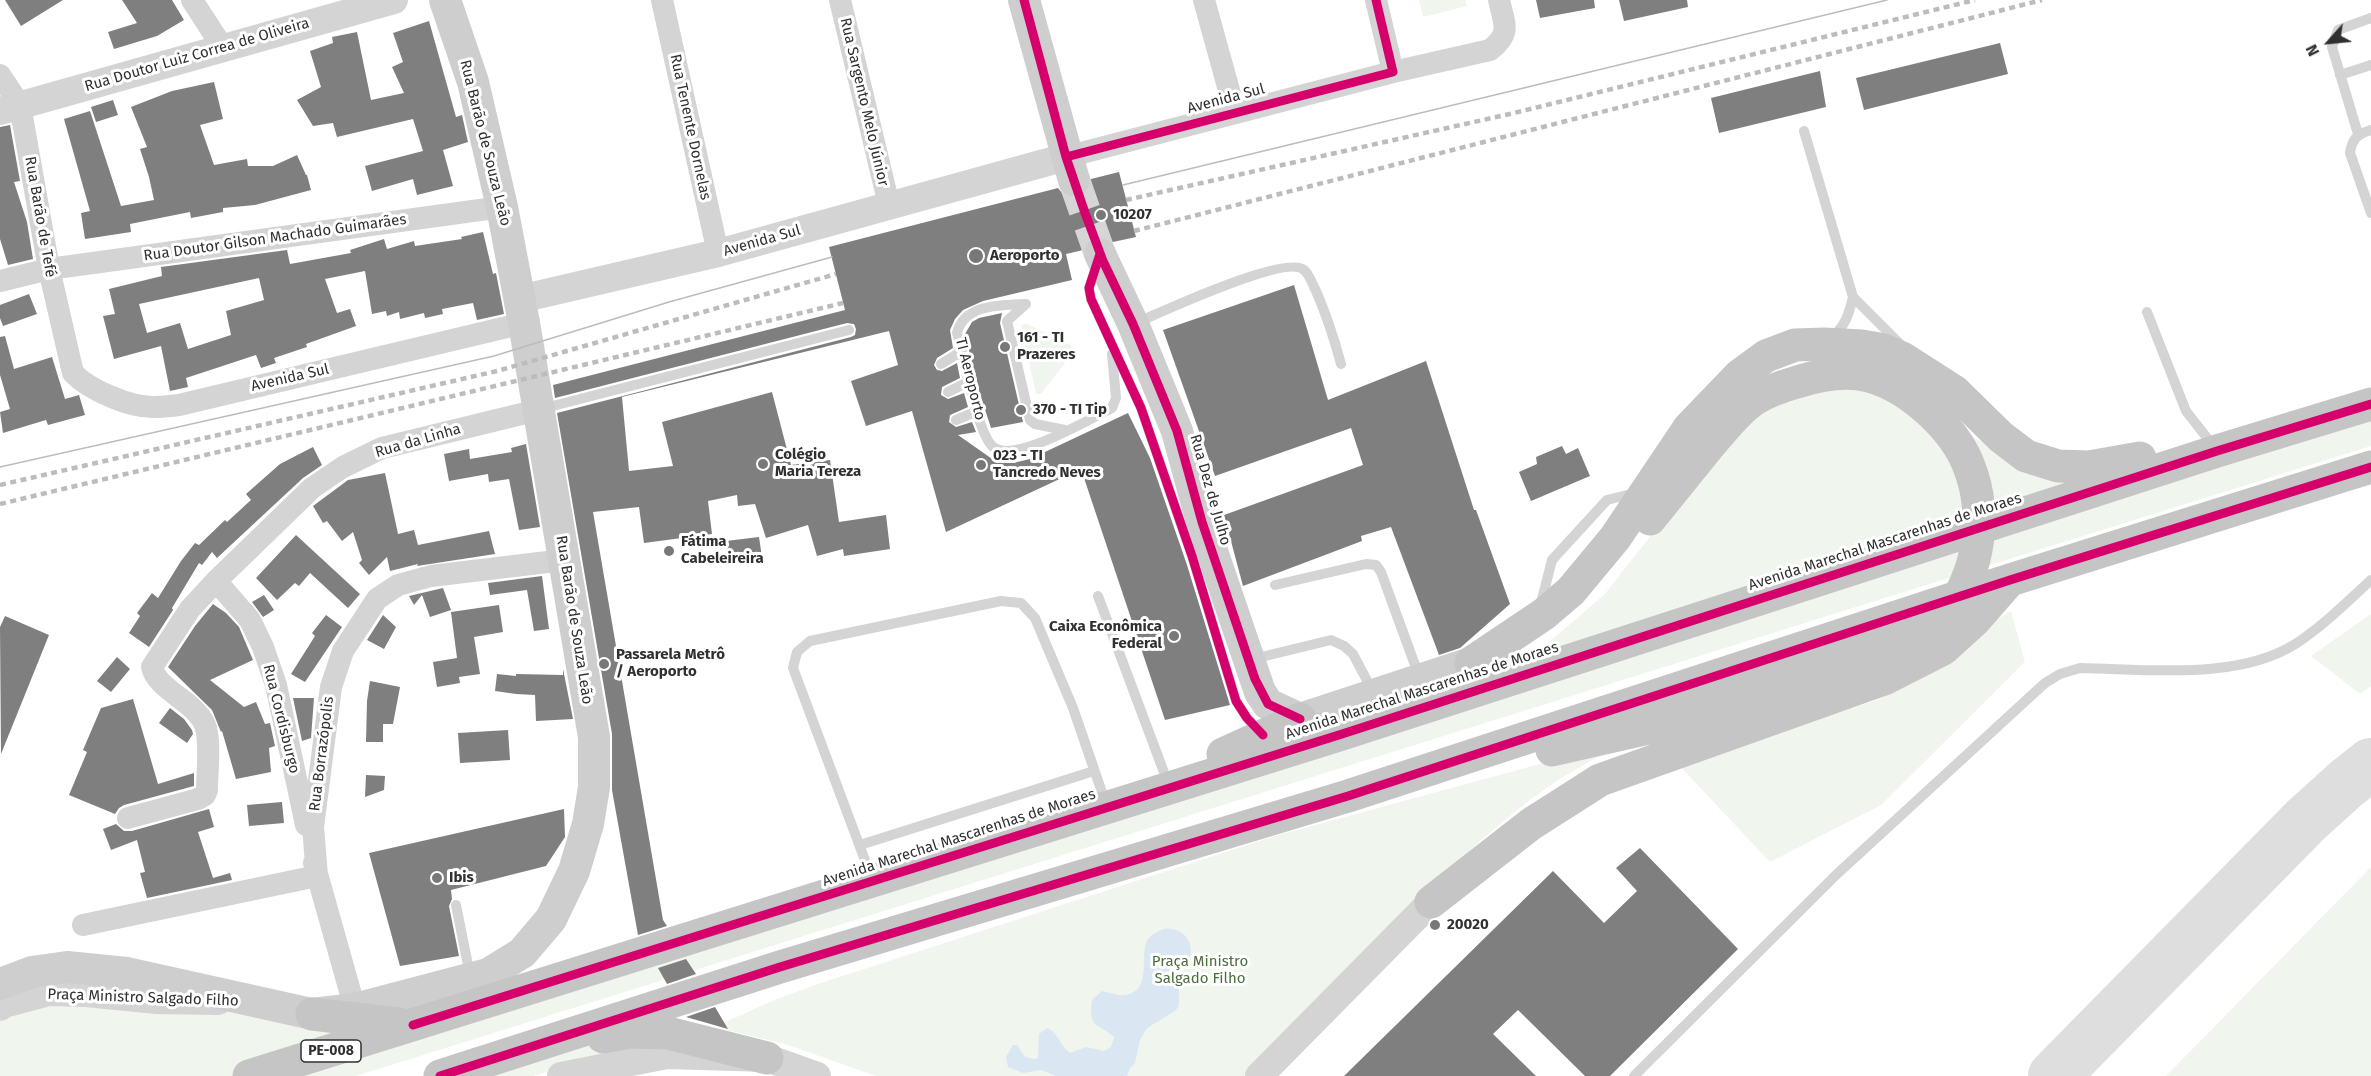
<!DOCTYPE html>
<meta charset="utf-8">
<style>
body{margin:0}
#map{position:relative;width:2371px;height:1076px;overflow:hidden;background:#fff;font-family:"Fira Sans",sans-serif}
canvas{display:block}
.north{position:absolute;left:2299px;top:12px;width:60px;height:60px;-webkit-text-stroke:4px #fff;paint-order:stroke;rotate:243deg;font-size:16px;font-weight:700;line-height:24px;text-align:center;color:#303030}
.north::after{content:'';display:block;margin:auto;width:21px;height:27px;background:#303030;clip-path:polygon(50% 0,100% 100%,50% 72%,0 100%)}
</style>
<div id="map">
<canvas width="2371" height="1076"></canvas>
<div class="north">N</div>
</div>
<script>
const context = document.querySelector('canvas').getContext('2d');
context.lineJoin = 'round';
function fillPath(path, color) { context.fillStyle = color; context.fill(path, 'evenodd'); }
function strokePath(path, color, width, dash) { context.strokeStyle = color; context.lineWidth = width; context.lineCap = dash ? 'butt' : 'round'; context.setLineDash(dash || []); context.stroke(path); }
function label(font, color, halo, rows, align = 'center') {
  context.font = font + ' "Fira Sans",sans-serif'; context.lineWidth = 6; context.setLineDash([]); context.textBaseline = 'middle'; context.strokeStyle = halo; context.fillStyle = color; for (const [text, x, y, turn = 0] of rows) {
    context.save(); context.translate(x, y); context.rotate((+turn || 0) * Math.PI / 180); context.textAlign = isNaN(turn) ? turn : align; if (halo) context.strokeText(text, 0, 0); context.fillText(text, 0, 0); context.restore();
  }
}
fillPath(new Path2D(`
 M1419 0H1465L1467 6 1423 17Z
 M1027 324 1071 345V355L1041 394H1036L1021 325Z
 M1838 386 1872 392 1987 444 2125 472 1511 666 1549 642 1604 595 1707 464 1742 426 1778 399Z
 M2371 417V446L356 1076H282Z
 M2011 611 2025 662 1881 805 1770 862 1675 761 1791 728 1877 700 1933 672 1975 632Z
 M2371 614V686L2360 694 2311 656Z
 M1601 755 1563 777 1528 801 1480 841 1245 1076H876L785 1044 722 1029 723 1023 774 1000 821 983 1275 836 1558 759Z
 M2371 867V1076H2166Z
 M49 996 398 1025 236 1076H0V1014Z
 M677 1037 585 1059 533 1076H450L498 1061 593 1045Z`), '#f0f5ed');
fillPath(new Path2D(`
 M1164 929C1183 927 1196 942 1189 961L1179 969V1006L1175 1011 1147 1028 1140 1040 1135 1063 1130 1068 1127 1076H1056L1041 1070 1023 1073 1008 1067 1006 1057 1013 1045H1017L1025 1057 1034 1059 1038 1058 1039 1034 1047 1028C1059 1033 1060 1046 1070 1053L1086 1047 1104 1051 1111 1047 1114 1037C1099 1023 1088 1030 1092 1000L1102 991C1109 992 1118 996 1125 995 1154 991 1138 955 1148 939 1152 934 1158 931 1164 929Z`), '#dae6f2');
strokePath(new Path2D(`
 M2054 1076 2306 820 2347 783 2371 764`), '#dedede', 52);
fillPath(new Path2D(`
 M5 0H63L21 26Z
 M122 0H172L184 20 157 36 114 49 108 32 137 23Z
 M1536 0H1594L1595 8 1540 18Z
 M1619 0H1687L1688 7 1624 21Z
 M429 21 456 117 462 115 468 142 443 150 453 186 417 195 413 179 372 191 365 166 423 151 413 119 337 137 333 123 313 126 297 100 321 87 310 51 333 43 332 37 357 32 371 100 404 93 392 67 403 62 393 33Z
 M2000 43 2008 74 1864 110 1856 78Z
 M1820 71 1826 107 1719 133 1711 98Z
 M214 82 223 119 200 125 214 165 247 159 248 166H273L297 155 306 175H307L311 190 255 205 223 208V212L191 218 190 212 130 224 131 232 85 239 81 213 90 211 64 119 90 111 121 206 154 200 149 177 140 149 147 147 131 107 172 91Z
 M113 100 118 115 96 122 91 107Z
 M10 125 20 181 14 182 27 222 33 259 8 265 0 239V127Z
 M1119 172 1136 237 1113 242 1102 236 1093 238 1086 243 1083 250 1066 254 1072 280 983 301 963 310 955 319 950 330 953 348 937 358 934 365 937 370 942 371 957 363 960 378 942 387 941 395 948 399 964 393 968 407 950 415 949 422 956 427 972 422 976 432 958 435 995 461 1013 463 1030 459 1128 413 1150 458 1187 565 1230 705 1165 720 1081 469 946 532 912 411 866 426 851 381 898 365 889 331 622 397 629 471 673 466 662 422 772 392 791 465 830 460 839 522 886 515 890 549 844 556 843 549 817 556 808 525 766 538 755 504 738 506 737 495 708 501 712 534 644 543 639 507 593 512 663 920 667 926 638 935 612 790V734L557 413 851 337 855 335 856 329 854 324 847 323 555 398 553 385 845 310 829 247 1058 188 1062 193 1069 197H1078L1087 192 1091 179Z
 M483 232 493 274 496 273 504 314 477 320 473 303 442 309 443 314 425 318 424 313 400 319 399 312 387 316 386 311 372 314 365 271 325 279 337 313 350 309 356 326 306 344 307 347 274 358 276 363 261 368 256 355 186 378 188 387 170 391 161 346 114 359 103 316 115 314 109 289 162 276 161 267 287 250 290 264 351 253 350 250 384 239 387 249 414 241 415 246 462 239 461 237ZM259 278 264 300 226 311 231 335 188 349 180 323 147 333 139 304Z
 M1294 285 1328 400 1426 361 1474 510H1476L1510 604 1460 648 1439 655 1391 527 1361 536 1362 541 1243 586 1224 515 1363 465 1351 428 1215 476 1163 330Z
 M29 294 37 314 3 326 0 318V305Z
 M1002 313 1000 323 1023 422 991 428 979 391 965 334 972 322 979 318Z
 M5 336 14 369 52 357 65 399 79 395 85 415 48 425 46 420 3 433 0 412 10 409 0 375V337Z
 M526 444 540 527 519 530 509 479 489 482 488 474 449 481 444 454 469 449 470 459 512 452 511 448Z
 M1562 446 1566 454 1578 448 1590 476 1531 501 1519 472 1537 464 1536 457Z
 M313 447 322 465 303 478 217 558 212 552 202 565 199 563 172 608 173 610 149 647 129 633 140 616 137 613 152 593 158 598 181 561 195 543 199 545 225 520 227 522 251 500 246 494 280 464Z
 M385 473 398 534 414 530 418 545 489 531 495 554 417 566 418 564 390 571 387 557 369 575 359 563 362 560 353 532 342 541 327 521 323 523 313 506 348 480Z
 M296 535 360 594 348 608 310 573 299 586 295 583 277 600 256 578Z
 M759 537 762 557 729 562 726 541Z
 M542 576 549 629 534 631 527 590 490 595 488 583Z
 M443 588 451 610 430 617 422 595 414 605 409 596Z
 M264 595 274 610 263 617 252 602Z
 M213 604 226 613 239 627 253 660 210 680 244 707 256 702 265 724 270 723 275 746 269 748 271 772 236 779 222 731 221 732 212 710 168 667 195 626Z
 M499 605 503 632 474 637 480 674 459 677 460 683 437 687 433 662 457 658 451 612Z
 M326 615 342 627 305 682 291 674 315 636 312 633Z
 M383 615 396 627 384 649 367 640Z
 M5 616 49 635 1 754 0 627Z
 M117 657 130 669 111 692 97 681Z
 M563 669 573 719 536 721 535 695 516 694 495 691 497 674 516 676V674L563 675Z
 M370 681 400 687 393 724H383V742H366L367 701Z
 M293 698H314L311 738 302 741Z
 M133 699 158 784 194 773V786L124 805 119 808 115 814 69 795 87 752 83 750 101 708Z
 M170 708 184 719 192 730 193 734 187 743 159 723Z
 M508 730 510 760 460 763 458 733Z
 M366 775 385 776 384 790 365 797Z
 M282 802 284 823 249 826 247 805Z
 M209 809 214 827 198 832 213 878 230 873 232 880 147 898 140 873 145 872 137 840 111 850 103 829 116 824 124 831H132Z
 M564 809 565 837 546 866 451 890 452 899 449 906 459 956 400 966 369 853Z
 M1640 848 1738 949 1610 1076H1585L1518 1010 1493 1034 1536 1076H1344L1553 871 1604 923 1637 891 1616 868Z
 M686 959 696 974 667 984 658 968Z
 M715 1007 728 1029 686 1017Z`), '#7f7f7f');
strokePath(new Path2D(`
 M1074 180 1100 254`), '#d6d6d6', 32, [32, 16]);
strokePath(new Path2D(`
 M2340 75 2371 65
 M2371 130C2358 134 2352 138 2350 153L2371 213
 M1804 131 1853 297
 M2358 134 2332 47 2338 30 2371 18
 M1097 265 1089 288 1091 299 1141 408 1192 556 1236 701 1247 718 1260 732
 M1026 304C1001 305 964 304 957 333 964 356 977 433 993 447 1014 464 1089 419 1112 408L1116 398 1112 354
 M1026 304 1007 321 1030 420 1035 424 1065 430
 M2147 312 2186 411 2215 448
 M1136 323C1161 312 1287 254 1304 270 1310 275 1312 284 1316 291 1327 316 1334 338 1341 364
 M1831 338C1845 327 1849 314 1853 297L1900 344
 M941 364 962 351
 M948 392 970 381
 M541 409 849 330
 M956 420 978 411
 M1275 585 1366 564 1376 565 1381 572 1419 676
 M1098 596 1168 783
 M1540 607 1552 560 1607 500 1635 493
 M1253 659 1331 640 1344 646 1353 654 1373 692
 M860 845 1094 771
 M872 879 793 668 797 652 810 641 1001 601 1021 603 1035 618 1073 708 1106 804
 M456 905 470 975
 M1634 1076 1837 874 2045 683 2060 674 2080 668C2148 669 2238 681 2297 643 2324 625 2347 602 2371 580`), '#d4d4d4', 10);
strokePath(new Path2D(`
 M192 0 223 48
 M662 0 718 253
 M840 0 889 205
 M1204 0 1235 112
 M1376 0 1393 72
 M0 75 20 105 49 269 73 373C89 390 131 408 155 407 163 407 171 406 179 405L524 323
 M1066 157 1393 72 1490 50C1512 33 1504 24 1499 0
 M0 281 49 269 502 207
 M216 581 250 620 263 647 276 685 306 825
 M128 818 198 799 205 795 207 790C207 773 211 741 205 725 195 701 157 690 152 667L190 609 216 581 312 488 343 467 382 448 538 410
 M314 863 355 1009
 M83 925 317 876 313 827 331 687 343 651 377 599 398 585 431 576 564 560`), '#d4d4d4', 22);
strokePath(new Path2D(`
 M0 111 394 0
 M520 299 718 253 1066 157
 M0 1007 4 1004 49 992 86 993 157 1000 218 1001
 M561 1076 667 1055 767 1058 817 1076
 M1259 1076 1431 902`), '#d4d4d4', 28);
strokePath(new Path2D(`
 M1024 0 1074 180
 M1100 254 1133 324 1177 431 1202 522 1260 692 1268 704 1300 719 1471 663
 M0 984 32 972 67 967 127 973 312 1014 355 1009 488 974 522 953 551 919 574 871 588 824 594 787V737L524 323 502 207 473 82 445 0`), '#cecece', 32);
strokePath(new Path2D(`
 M1650 519 1713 441
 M1471 663 1544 614 1571 591 1615 538 1689 428 1740 375 1766 356 1795 345 1824 344 1862 346 1884 350 1902 358 1955 392 2001 437 2026 456 2058 466 2089 467 2140 458
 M1552 750 1658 726
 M1223 754 1300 719
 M1431 902 1531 824 1600 780 1884 679 1943 649 1975 620 2010 580
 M312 1014 399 1024
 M603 1037 630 1032 668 1033 767 1058
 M249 1076 1342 734 2217 451 2371 404
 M440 1076 780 967 1348 796 2010 580 2371 467`), '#c5c5c5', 33);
strokePath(new Path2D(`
 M1123 185 1887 0
 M0 467 494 356 669 302 832 257`), '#bcbcbc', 1.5);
strokePath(new Path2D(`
 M1126 200 1514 113 1975 0
 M1134 231 2042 0
 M0 485 497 371 836 274
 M0 504 843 303`), '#bcbcbc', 4.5, [6, 4.5]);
strokePath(new Path2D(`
 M1658 726 1894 651C1915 641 1938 629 1952 608 1979 568 1987 515 1970 469 1956 429 1910 387 1869 376 1846 370 1819 375 1797 382 1783 386 1768 391 1755 399 1738 410 1726 427 1713 441`), '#c5c5c5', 33);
strokePath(new Path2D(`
 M1024 0 1066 157 1085 213 1103 261 1133 324 1177 431 1202 522 1255 679 1268 704 1300 719
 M1066 157 1393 72 1376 0
 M1100 254 1089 288 1091 299 1141 408 1192 556 1236 701 1247 718 1263 735
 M413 1025 1342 734 2217 451 2371 404
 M440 1076 780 967 1348 796 2010 580 2371 467`), '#d6006c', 9);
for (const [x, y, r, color] of [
 [1101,215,6,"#787878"],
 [976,256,8,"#787878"],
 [1005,347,6,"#787878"],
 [1021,410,6,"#787878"],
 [763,464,6,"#787878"],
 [981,465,6,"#787878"],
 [669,551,6,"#787878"],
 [1174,636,6,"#787878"],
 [604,664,6,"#787878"],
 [437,878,6,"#787878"],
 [1435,925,6,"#787878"]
]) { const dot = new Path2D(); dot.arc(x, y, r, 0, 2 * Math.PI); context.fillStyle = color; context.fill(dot); strokePath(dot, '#fff', 2); }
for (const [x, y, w] of [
 [331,1051,60]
]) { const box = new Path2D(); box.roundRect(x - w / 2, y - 11, w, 22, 4.5); context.fillStyle = '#fff'; context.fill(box); strokePath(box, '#303030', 1.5); }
label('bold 14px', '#303030', null, [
 ["PE-008",331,1051]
]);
label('15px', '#303030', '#fff', [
 ["Rua Doutor Luiz Correa de Oliveira",197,55,-16],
 ["Avenida Sul",1226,99,-15],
 ["Rua Sargento Melo Júnior",864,102,77],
 ["Rua Tenente Dornelas",690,127,78],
 ["Rua Barão de Souza Leão",485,143,76],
 ["Rua Barão de Tefé",40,217,80],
 ["Rua Doutor Gilson Machado Guimarães",275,238,-8],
 ["Avenida Sul",762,241,-16],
 ["Avenida Sul",290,378,-13],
 ["TI Aeroporto",970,379,76],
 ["Rua da Linha",418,441,-16],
 ["Rua Dez de Julho",1210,490,74],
 ["Avenida Marechal Mascarenhas de Moraes",1885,542,-18],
 ["Rua Barão de Souza Leão",574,620,81],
 ["Avenida Marechal Mascarenhas de Moraes",1422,691,-18],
 ["Rua Cordisburgo",281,719,76],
 ["Rua Borrazópolis",322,754,-83],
 ["Avenida Marechal Mascarenhas de Moraes",959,838,-18],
 ["Praça Ministro Salgado Filho",143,998,2]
]);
label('bold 15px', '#303030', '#fff', [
 ["10207",1113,215],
 ["Aeroporto",990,256],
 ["161 - TI",1017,338],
 ["Prazeres",1017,355],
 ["370 - TI Tip",1033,410],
 ["Colégio",775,455],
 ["Maria Tereza",775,472],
 ["023 - TI",993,456],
 ["Tancredo Neves",993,473],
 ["Fátima",681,542],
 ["Cabeleireira",681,559],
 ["Caixa Econômica",1162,627,"right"],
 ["Federal",1162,644,"right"],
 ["Passarela Metrô",616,655],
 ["/ Aeroporto",616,672],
 ["Ibis",449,878],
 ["20020",1447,925]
], 'left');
label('15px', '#4c6d3c', '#fff', [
 ["Praça Ministro",1200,962],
 ["Salgado Filho",1200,979]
]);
</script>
